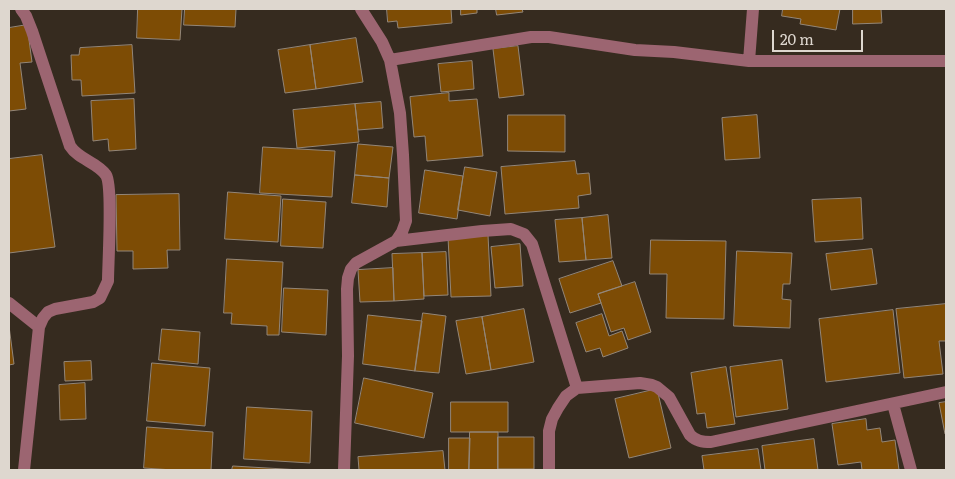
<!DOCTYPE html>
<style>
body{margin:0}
#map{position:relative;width:955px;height:479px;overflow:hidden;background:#362b1f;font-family:Literata,serif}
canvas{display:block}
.frame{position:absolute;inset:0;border:10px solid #ded7cf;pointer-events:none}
.scale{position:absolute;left:772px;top:30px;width:91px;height:22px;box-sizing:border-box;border:2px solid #ded7cf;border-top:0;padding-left:6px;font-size:15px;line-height:18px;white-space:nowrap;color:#ded7cf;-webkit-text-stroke:4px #362b1f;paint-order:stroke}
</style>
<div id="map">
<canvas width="955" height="479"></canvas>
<div class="frame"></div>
<div class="scale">20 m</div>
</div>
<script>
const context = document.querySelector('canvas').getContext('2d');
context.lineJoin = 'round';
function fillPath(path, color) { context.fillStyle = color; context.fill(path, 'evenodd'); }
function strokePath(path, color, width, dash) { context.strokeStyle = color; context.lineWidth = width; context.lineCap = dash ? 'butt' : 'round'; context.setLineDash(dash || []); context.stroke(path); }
const building = new Path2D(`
 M138 9H182L180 40 137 38Z
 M185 9H236L235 27 184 25Z
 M387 9H451L452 23 398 28 397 21 388 22Z
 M461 9H477V13L461 15Z
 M496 9H522L523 12 497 15Z
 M783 9H840L836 30 800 24 801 19 782 16Z
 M853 9H881L882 23 853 24Z
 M27 25 32 62 20 63 26 109 9 111V28Z
 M356 38 363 82 316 89 310 45Z
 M132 45 135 93 82 96 81 80H72L71 55H79L80 48Z
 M310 45 316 89 285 93 278 50Z
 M518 46 524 95 499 98 493 49Z
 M472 61 474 89 441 92 438 64Z
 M449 93V101L477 99 483 156 427 161 425 136 414 137 410 97Z
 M134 99 136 149 109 151 108 139 93 141 91 101Z
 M381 102 383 128 358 130 355 104Z
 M355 104 359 142 297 148 293 110Z
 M508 115H565V152L508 151Z
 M757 115 760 158 725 160 722 118Z
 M358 144 393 147 389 178 355 175Z
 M263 147 335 151 332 197 260 193Z
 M42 155 55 247 9 253V159Z
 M575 161 577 174 589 173 591 194 578 196 579 208 505 214 501 167Z
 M465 167 497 172 490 216 458 210Z
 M425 170 463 176 457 219 419 213Z
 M355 175 389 178 387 207 352 203Z
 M228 192 281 196 278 242 225 239Z
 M179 194 180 250H167L168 268 133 269V251H117L116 195Z
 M861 198 863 239 815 242 812 200Z
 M283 199 326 202 323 248 281 246Z
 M608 215 612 258 586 260 582 218Z
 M582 218 586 260 559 262 555 220Z
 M488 235 491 296 451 297 448 237Z
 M651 240 726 241 724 319 666 318 667 274H650Z
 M520 244 523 286 495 288 491 247Z
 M872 249 877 284 831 290 826 254Z
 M737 251 792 253 790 284H783L782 299 791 300 790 328 734 326Z
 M446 252 448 295 424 296 422 253Z
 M422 253 424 299 394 301 392 254Z
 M227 259 283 262 279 335H267V326L231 324 232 313H224Z
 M613 261 622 286 598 294 601 303 570 313 559 279Z
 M393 268 394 301 360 302 358 270Z
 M635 282 651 332 628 340 624 328 611 332 598 294Z
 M284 288 328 290 326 335 282 332Z
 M946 304V341H939L943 374 904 378 896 309Z
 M524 309 534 362 491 370 482 317Z
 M893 310 900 373 826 382 819 319Z
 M423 313 446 316 439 373 415 371Z
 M602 314 609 336 622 331 628 348 603 357 600 348 586 352 576 323Z
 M368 315 422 321 415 371 363 364Z
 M482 317 491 370 466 374 456 321Z
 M9 326 14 364 9 365Z
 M162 329 200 332 198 364 159 360Z
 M782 360 788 409 736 417 730 367Z
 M91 361 92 380 65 381 64 362Z
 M152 363 210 368 205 426 147 421Z
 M726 367 735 424 707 428 705 413 697 414 691 373Z
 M364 378 433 393 424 438 355 423Z
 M85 383 86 419 60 420 59 385Z
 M657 389 671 448 629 458 615 399Z
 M451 402H508V432H451Z
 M946 402V433L945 434 939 403Z
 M247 407 312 411 310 463 244 459Z
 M866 419 867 430 880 428 882 442 895 440 899 470H862L861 462 838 465 832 424Z
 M147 427 213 432 211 470H173L144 468Z
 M470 432H498V470H469Z
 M498 437H534V469H498Z
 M449 438H470L469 470H449Z
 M814 439 818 470H765L762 446Z
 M758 449 761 470H704L702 456Z
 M443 451 445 470H359L358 457Z
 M233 466 301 470H232Z`);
fillPath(building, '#7d4c05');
strokePath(building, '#938678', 1);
strokePath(new Path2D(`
 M21 9 26 16 32 31 70 146C79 160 97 162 106 175 113 186 108 264 108 281L100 298 93 302 55 309 48 312 43 318 39 327 24 470
 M390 60 531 37H549L635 50 674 52 749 61H946
 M749 61 753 9
 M396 241 482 231 511 229 524 234 532 244 577 388
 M9 303 39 327
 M893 404 911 470
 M344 470 348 356 347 289 348 278 351 269 356 263 396 241 402 232 406 221 403 155 400 113 390 60 382 42 361 9
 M549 470V431L552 419 558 408 566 396 577 388 640 383 652 385 657 387 669 397 690 435C696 441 702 442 711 442L946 392`), '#9c6571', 12);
</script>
